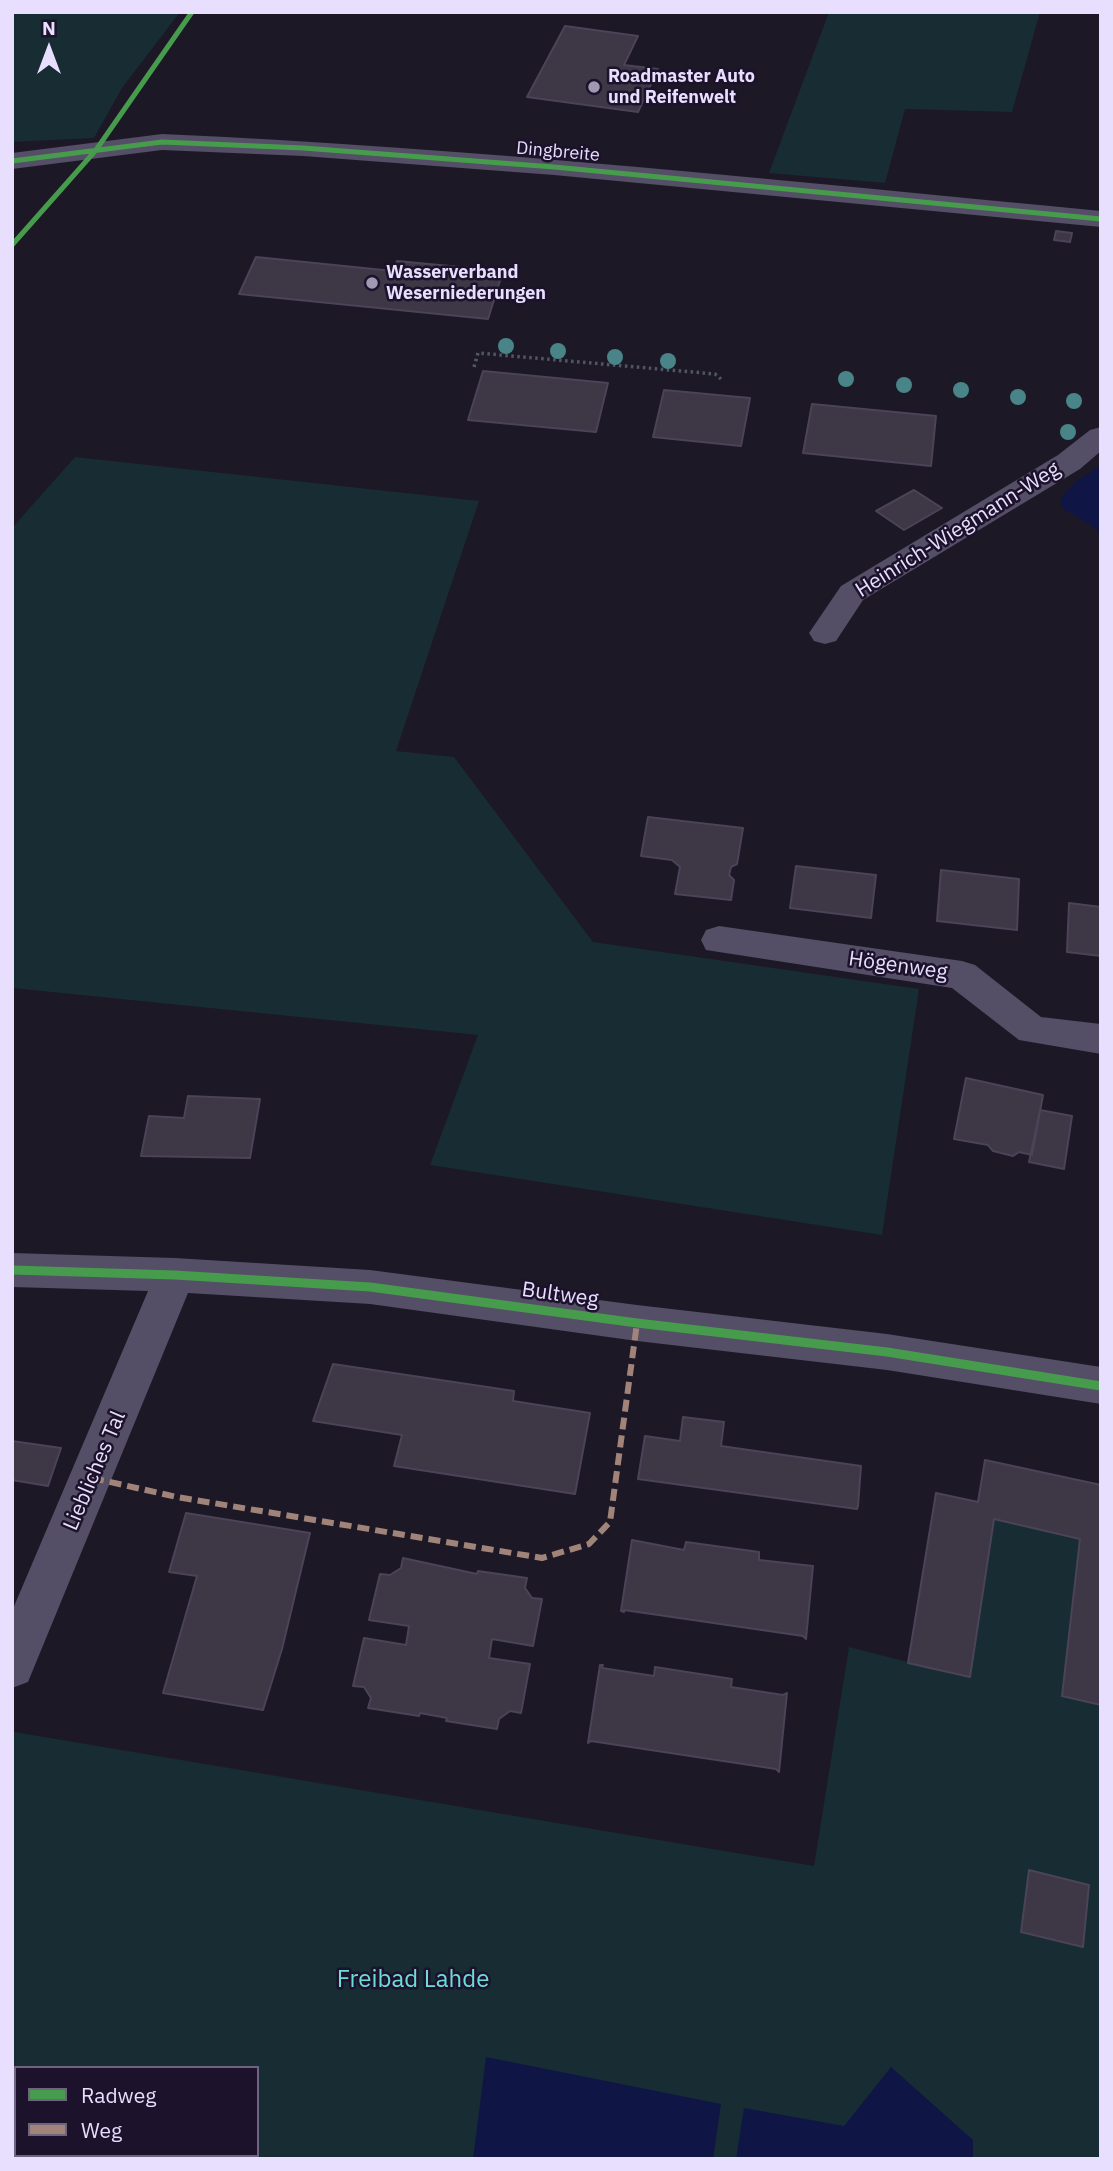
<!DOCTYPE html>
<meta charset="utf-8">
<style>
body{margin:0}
#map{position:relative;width:1113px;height:2171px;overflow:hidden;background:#1d1825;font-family:"IBM Plex Sans",sans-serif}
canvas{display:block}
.frame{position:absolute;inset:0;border:14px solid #e8defe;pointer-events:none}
.legend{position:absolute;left:14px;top:2066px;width:245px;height:91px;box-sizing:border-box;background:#1c122b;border:2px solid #6e647f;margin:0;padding:9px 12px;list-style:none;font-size:21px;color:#e8defe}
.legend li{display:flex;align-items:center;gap:14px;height:35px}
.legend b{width:35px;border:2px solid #6e647f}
.north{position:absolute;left:14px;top:14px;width:70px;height:70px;-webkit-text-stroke:5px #1c122b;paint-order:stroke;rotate:0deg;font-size:19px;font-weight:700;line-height:28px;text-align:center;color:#e8defe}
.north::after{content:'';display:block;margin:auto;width:24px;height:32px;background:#e8defe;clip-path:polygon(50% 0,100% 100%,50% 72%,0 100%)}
</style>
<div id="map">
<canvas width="1113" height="2171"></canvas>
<div class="frame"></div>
<ul class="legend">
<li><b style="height:9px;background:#469c4c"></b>Radweg</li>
<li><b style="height:9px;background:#a18479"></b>Weg</li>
</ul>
<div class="north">N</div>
</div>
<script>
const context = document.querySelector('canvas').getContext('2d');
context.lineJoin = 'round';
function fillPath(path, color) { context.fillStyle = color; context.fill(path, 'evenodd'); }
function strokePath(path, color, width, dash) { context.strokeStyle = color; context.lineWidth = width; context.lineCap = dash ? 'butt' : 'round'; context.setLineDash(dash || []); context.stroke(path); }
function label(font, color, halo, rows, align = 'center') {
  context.font = font + ' "IBM Plex Sans",sans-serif'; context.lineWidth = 5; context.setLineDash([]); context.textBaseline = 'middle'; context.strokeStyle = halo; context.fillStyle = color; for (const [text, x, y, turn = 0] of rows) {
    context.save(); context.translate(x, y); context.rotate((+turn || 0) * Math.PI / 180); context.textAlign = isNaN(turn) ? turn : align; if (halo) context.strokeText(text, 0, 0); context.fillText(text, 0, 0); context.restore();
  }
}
fillPath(new Path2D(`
 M12 12H180L122 88 94 138 12 142Z
 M829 12H1040L1012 112 905 109 885 183 769 173Z
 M75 457 479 501 396 751 454 757 593 942 919 989 882 1235 430 1165 478 1035 12 988V528Z
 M985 1460 1101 1485 1099 2159H12L14 1732 814 1866 849 1647 908 1662 936 1493 978 1502ZM16 2068H257V2155H16Z`), '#172c33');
fillPath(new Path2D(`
 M1101 465V532L1061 507V498L1075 482Z
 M486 2057 721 2104 713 2159H473Z
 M891 2067 973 2140V2159H736L744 2108 844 2126Z`), '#0f1646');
const building = new Path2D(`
 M565 26 638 36 624 65 658 69 638 112 527 97Z
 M1056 231 1072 233 1070 242 1054 240Z
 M256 257 393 271 397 261 503 271 488 319 239 294Z
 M483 371 608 383 596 432 468 420Z
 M664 390 750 398 741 446 653 437Z
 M812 404 936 416 931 466 803 453Z
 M914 490 942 508 904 530 876 511Z
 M648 817 743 828 737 864 731 867 729 875 734 880 731 900 675 894 680 867 672 860 641 856Z
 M796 866 876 875 871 918 790 908Z
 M941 870 1019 879 1017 930 937 921Z
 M1069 903 1101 907V956L1067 952Z
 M966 1078 1043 1095 1032 1155 1019 1152 1013 1156 993 1151 988 1145 954 1139Z
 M188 1096 260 1099 250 1158 141 1156 149 1116 184 1118Z
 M1040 1110 1072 1116 1064 1169 1029 1162Z
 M333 1364 514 1391 513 1401 590 1413 575 1494 394 1466 402 1435 313 1421Z
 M683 1417 724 1422 721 1446 861 1466 858 1506 857 1509 638 1479 645 1436 680 1441Z
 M12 1441 61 1448 48 1486 12 1480Z
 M985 1460 1101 1485V1705L1062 1696 1080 1539 994 1519 970 1677 908 1663 936 1493 978 1502Z
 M186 1513 310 1533 282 1649 263 1710 163 1693 197 1576 169 1572Z
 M632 1540 684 1550 686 1542 759 1552V1560L813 1566 806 1639 803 1636 624 1610V1612L621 1611Z
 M403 1558 477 1574 478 1571 527 1578 525 1588 532 1598 542 1599 533 1646 492 1639 489 1658 530 1664 521 1713 510 1711 499 1719 497 1729 446 1721 447 1718 420 1713 419 1716 368 1708 371 1698 364 1687 353 1686 364 1638 406 1645 409 1626 369 1620 380 1574 390 1575 401 1568Z
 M600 1665H603L602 1668 654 1676 655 1667 732 1679 731 1687 783 1695 787 1693 779 1772 776 1769 591 1741 588 1743Z
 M1029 1870 1089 1885 1083 1947 1021 1932Z`);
fillPath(building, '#3d3746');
strokePath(building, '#4b4358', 2);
strokePath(new Path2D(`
 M474 367 478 353 715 374 721 379`), '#4f5666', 3.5, [2.5, 3.5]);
fillPath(new Path2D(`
 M162 134C476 148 788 181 1101 211V227L554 175 303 156 162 150 12 169V153Z
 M1101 427V451L1080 469 863 600 836 641 825 644 814 641 809 633 841 586 1058 455 1090 430Z
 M719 926 962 961 975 965 1041 1017 1101 1024V1054L1019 1040 952 988 706 950 701 940 706 930Z
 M12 1253 175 1258 370 1270 637 1305 887 1334 1101 1367V1404L887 1370 637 1341 370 1304 188 1293 28 1682 12 1688V1611L148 1291 12 1287Z`), '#544e66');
strokePath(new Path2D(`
 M92 1478 177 1497 542 1558 589 1544 610 1522 637 1323`), '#a18479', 6, [12, 6]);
strokePath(new Path2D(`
 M12 161 162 142 303 148 554 167 1101 219
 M12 245 96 150 192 12`), '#469c4c', 5);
strokePath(new Path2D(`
 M12 1270 175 1275 370 1287 637 1323 887 1352 1101 1386`), '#469c4c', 9);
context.fillStyle = '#488488';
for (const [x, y] of [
 [506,346],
 [558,351],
 [615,357],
 [668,361],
 [846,379],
 [904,385],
 [961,390],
 [1018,397],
 [1074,401],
 [1068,432]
]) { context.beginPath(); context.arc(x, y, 8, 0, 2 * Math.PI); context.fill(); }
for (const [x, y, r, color] of [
 [594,87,7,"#a199b2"],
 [372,283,7,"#a199b2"]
]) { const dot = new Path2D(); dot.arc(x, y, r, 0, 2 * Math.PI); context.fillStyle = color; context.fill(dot); strokePath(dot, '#1c122b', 2.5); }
label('bold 18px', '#e8defe', '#1c122b', [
 ["Roadmaster Auto",608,77],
 ["und Reifenwelt",608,98],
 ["Wasserverband",386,273],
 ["Weserniederungen",386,294]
], 'left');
label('18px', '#e8defe', '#1c122b', [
 ["Dingbreite",558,152,5]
]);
label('21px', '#e8defe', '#1c122b', [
 ["Heinrich-Wiegmann-Weg",958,530,-32],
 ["Högenweg",898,966,8],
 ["Bultweg",560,1295,8],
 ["Liebliches Tal",95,1471,-67]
]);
label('24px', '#6bddd9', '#1c122b', [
 ["Freibad Lahde",413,1980]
]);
</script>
